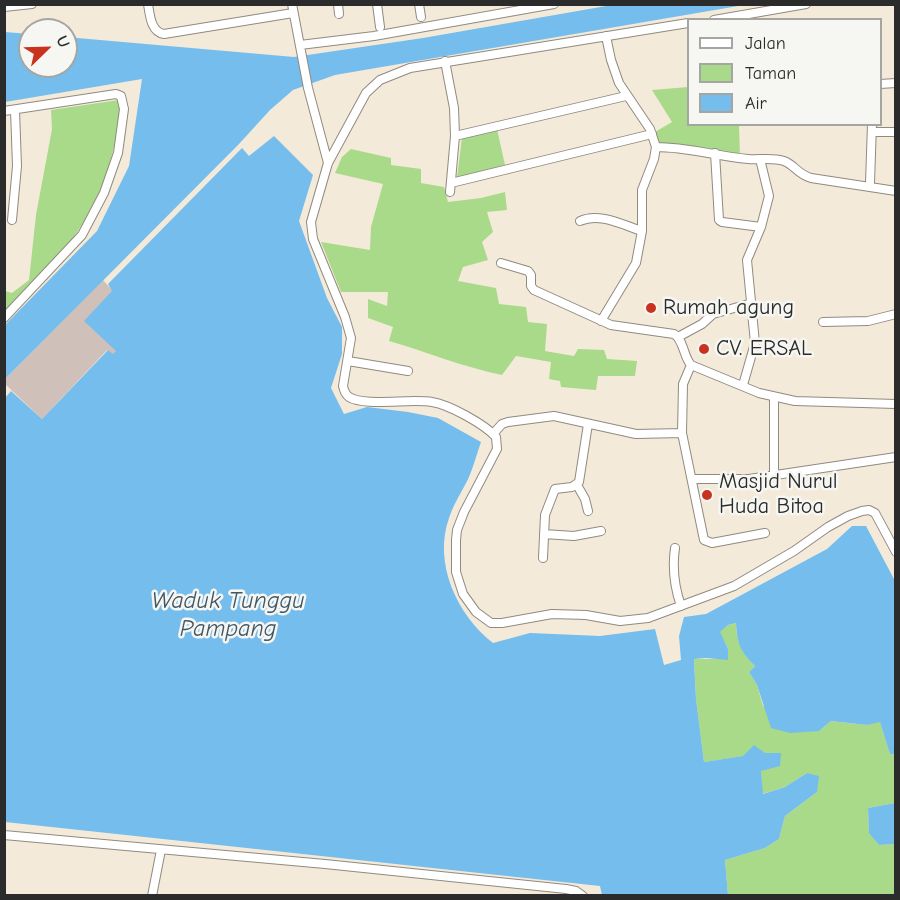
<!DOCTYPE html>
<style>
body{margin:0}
#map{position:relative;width:900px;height:900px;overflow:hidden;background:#f4ead9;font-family:"Comic Neue",sans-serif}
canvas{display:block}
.frame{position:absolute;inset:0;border:6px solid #2b2b2b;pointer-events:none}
.legend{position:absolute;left:687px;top:18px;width:195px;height:108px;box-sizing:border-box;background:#f6f6f2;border:2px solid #a5a5a2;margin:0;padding:8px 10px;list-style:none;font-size:18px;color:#2b2b2b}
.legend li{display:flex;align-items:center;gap:12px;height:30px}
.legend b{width:30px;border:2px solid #a5a5a2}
.north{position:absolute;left:18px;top:18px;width:60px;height:60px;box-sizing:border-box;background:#f6f6f2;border:2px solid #a5a5a2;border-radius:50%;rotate:67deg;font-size:16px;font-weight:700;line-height:24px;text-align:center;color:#2b2b2b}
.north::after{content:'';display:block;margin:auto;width:21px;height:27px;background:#c8321e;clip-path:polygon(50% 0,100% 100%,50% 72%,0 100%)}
</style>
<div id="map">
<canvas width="900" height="900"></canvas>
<div class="frame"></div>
<ul class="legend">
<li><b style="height:8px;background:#fff"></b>Jalan</li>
<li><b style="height:16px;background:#a8da89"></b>Taman</li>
<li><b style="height:16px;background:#75bded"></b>Air</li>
</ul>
<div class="north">U</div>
</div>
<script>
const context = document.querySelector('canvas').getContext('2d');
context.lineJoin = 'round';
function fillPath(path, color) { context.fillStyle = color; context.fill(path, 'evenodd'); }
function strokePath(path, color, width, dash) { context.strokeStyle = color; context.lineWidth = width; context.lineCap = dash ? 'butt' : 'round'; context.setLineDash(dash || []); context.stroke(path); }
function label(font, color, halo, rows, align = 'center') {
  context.font = font + ' "Comic Neue",sans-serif'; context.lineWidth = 5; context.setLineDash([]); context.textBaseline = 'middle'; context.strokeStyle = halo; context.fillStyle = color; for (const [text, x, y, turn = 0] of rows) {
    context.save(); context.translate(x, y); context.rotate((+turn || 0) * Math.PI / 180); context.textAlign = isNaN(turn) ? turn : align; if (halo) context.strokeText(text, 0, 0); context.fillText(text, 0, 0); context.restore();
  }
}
fillPath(new Path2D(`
 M103 280 112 290 116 352 113 355 107 350 42 419 5 384V379Z`), '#cfc0ba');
fillPath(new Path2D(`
 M688 87V124L739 125 740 158 659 144 655 132 672 122 652 90Z
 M119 100 124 112 100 197 72 240 5 313V291L12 293 29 280 36 215 52 129 51 110Z
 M497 129 505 165 457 178 462 137Z
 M351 149 391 158V165L421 169V183L444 187 448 202 481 198 505 192 507 210 487 212 493 232 482 242 488 260 463 267 458 281 496 288 499 304 526 307 528 322 547 324 545 351 574 356 578 349 604 350 607 359 637 361 635 376H598L596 390 561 387 560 381 549 379 551 362 516 356 502 375C463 367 427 352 389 341L393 327 368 318V299L387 306 388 292H341L321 242 370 250 371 227 383 184 335 173 342 157Z
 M736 623C736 642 742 653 755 666L749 672 757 685 763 706 819 731 831 721 867 725 880 721 890 754H895V803L868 808 869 832 879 845 895 844V895H728L725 860 765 848 779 839 785 816 817 792 807 773 785 787 762 794 761 771 781 753H765L704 762 696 699 694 659H728V649L719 632 728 625Z`), '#a8da89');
fillPath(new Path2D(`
 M612 5H744L335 75 293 90 270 110 239 144 5 379V325L97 231 129 166 142 79 5 102V32L30 34V66H66V37L294 57 423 38Z
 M274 136 313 175 299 221 327 298 342 327V354L331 388 344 414 367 407 408 412 438 418 481 442C477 453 474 465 469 477 463 490 454 503 449 518 433 563 457 615 493 643L530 633 600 636 655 629 664 665 681 660 679 636 684 617 706 614 827 549 852 526H866L895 581V754H890L880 722 867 725 831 721 819 731 790 733 771 728 757 685 749 672 755 666C740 651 737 644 736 623L728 625 720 632 728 649V660L706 658 694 659 696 699 704 762 743 756 754 745 765 753H781L780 766 761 771 763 794 785 787 807 773 819 776 817 792 785 816 779 839 765 848 725 860 728 895H602L600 886 5 822V398L11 391 42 419 108 350 113 354 116 351 84 321 112 291 108 284 242 148 249 156Z
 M895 803H896L895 856V844L879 845 869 833 868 808Z`), '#75bded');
const street = new Path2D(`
 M148 4C150 16 151 32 164 34L293 13
 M292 4 308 88 328 163
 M338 4 339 14
 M377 4 380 27
 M419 4 421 17
 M4 7 32 4
 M714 20 806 4
 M688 23 410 68 380 80 366 93 328 163 311 222 313 239 345 317 351 338 343 386C344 391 345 394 349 397 365 407 411 398 432 402 450 405 484 424 496 437L497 449 464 512 457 530 456 540V572L463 594 476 612 491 623H502L552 614 586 615 620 621 648 618 734 586 794 551 828 527 848 516 862 511 869 510 875 513 896 552
 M300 45 374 36 554 4
 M445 61 454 108 455 136 450 192
 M880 84 896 83
 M4 111 116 94 121 96 124 109 118 153 104 193 82 235 4 318
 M872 132H896
 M455 136 626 96
 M656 147C687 147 716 156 748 159 760 160 772 157 784 161 795 165 797 174 811 178L896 191
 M715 153 719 220 722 222 761 227
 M451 183 652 134
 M870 183 872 124
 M12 220 17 166 15 110
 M580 221C599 212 623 225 642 231
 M501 263 528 271 531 275V286L534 290 611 325 674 334C684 340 683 356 691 365L759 393 795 401 896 404
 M601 321 636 263 642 231V190L654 159 656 147 650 129 619 83 611 60 606 36
 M823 322 868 321 896 314
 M678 337 702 324 713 314 752 303
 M348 361 408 371
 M691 365 683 384 682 433 704 540 712 543 765 533
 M743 385 755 343 747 260 761 227 769 196 760 159
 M774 397V475
 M493 434 502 424 508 422 554 416 636 434 682 433
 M692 479H749L896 457
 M577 485 585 499 588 511
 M544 534 574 536 601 531
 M675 548C672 569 674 586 681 606
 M543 558 545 515 555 489 572 487 579 482 588 424
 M4 835 325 864 566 889 576 891 583 896
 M152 896 161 850`);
strokePath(street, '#908a82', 10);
strokePath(street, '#fff', 8);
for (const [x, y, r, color] of [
 [651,308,6,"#c8321e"],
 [704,349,6,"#c8321e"],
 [707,495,6,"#c8321e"]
]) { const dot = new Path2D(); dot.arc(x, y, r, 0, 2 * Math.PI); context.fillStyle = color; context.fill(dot); strokePath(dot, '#f6f6f2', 2); }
label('22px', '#2b2b2b', '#f6f6f2', [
 ["Rumah agung",663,308],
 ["CV. ERSAL",716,349],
 ["Masjid Nurul",719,482],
 ["Huda Bitoa",719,507]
], 'left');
label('italic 24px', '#415765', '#f6f6f2', [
 ["Waduk Tunggu",228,601],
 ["Pampang",228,629]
]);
</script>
